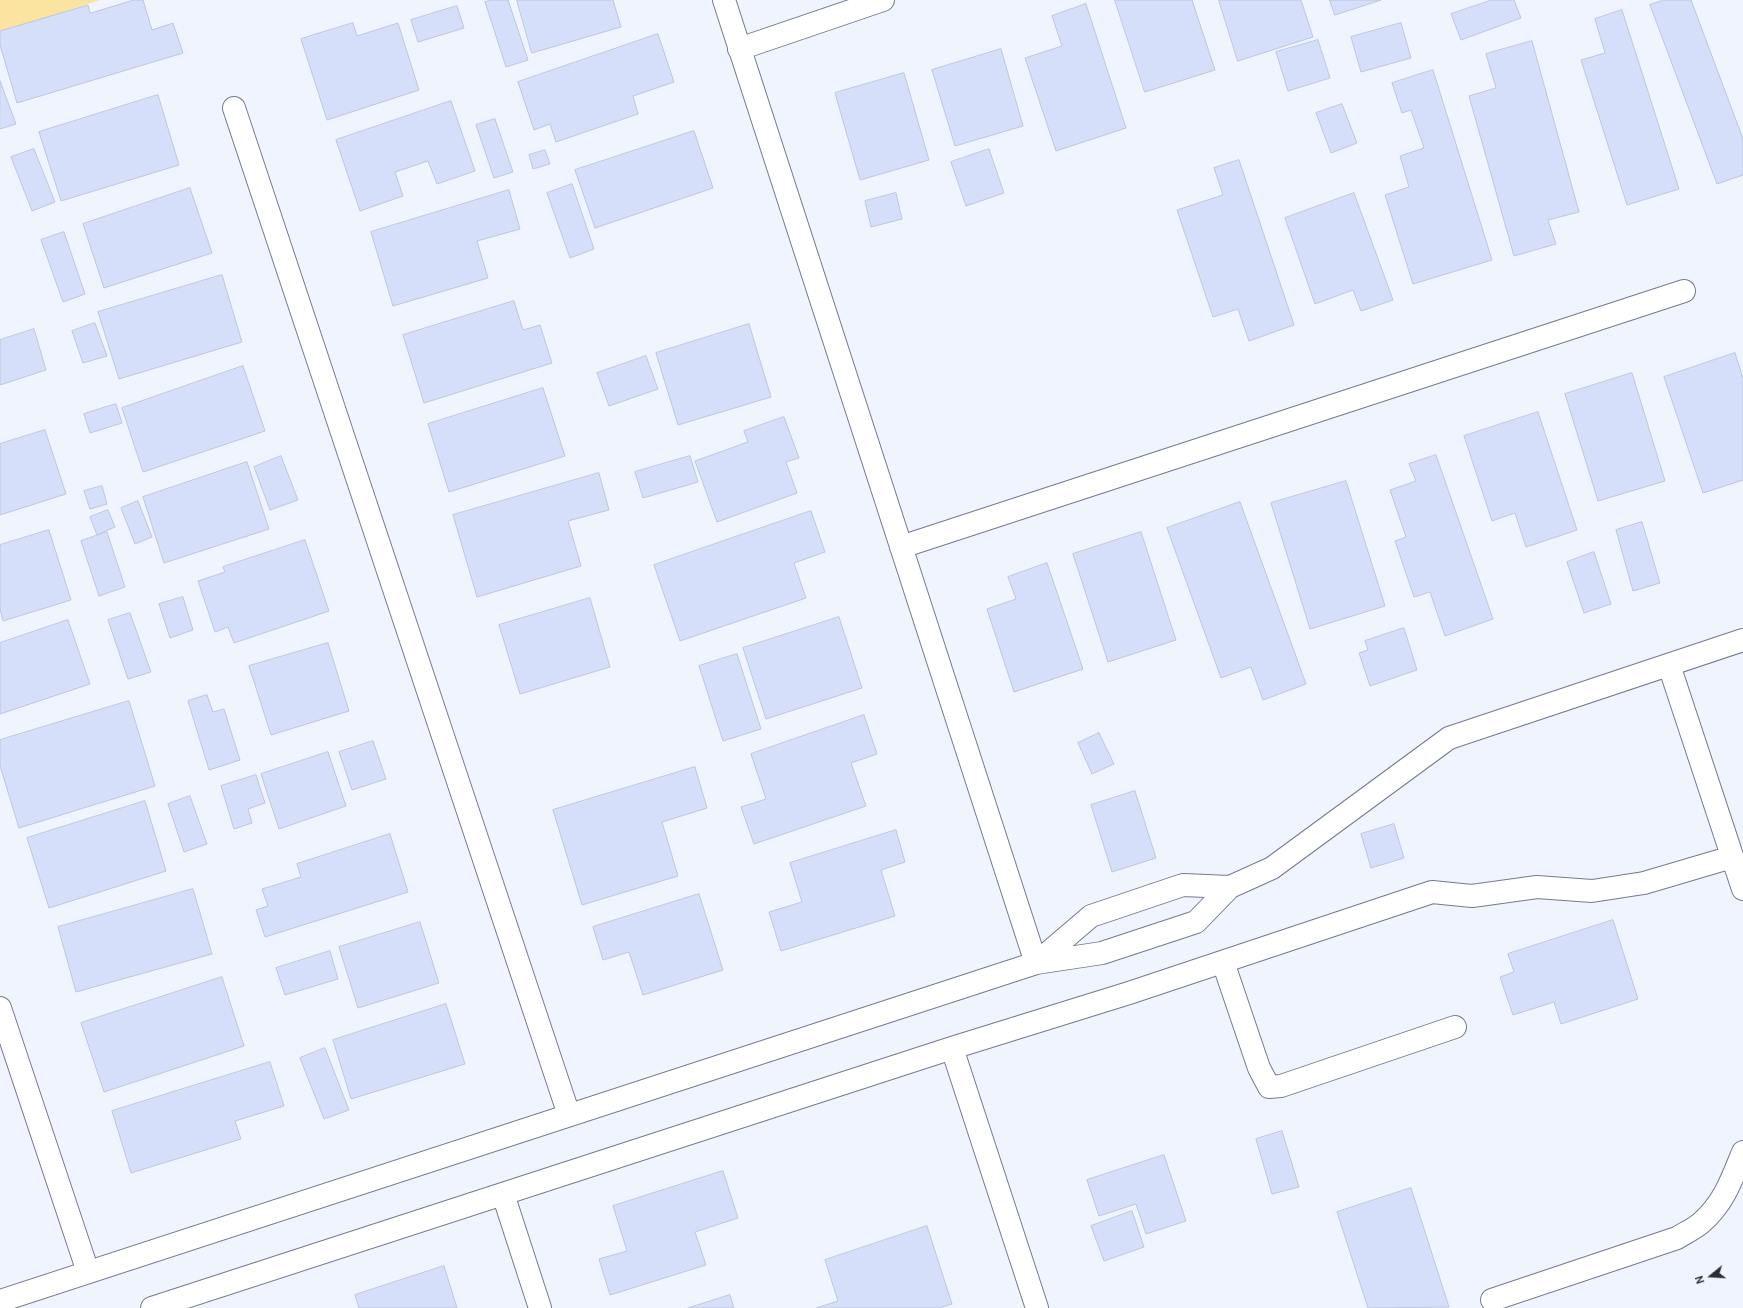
<!DOCTYPE html>
<style>
body{margin:0}
#map{position:relative;width:1743px;height:1308px;overflow:hidden;background:#f0f4fe;font-family:Cabin,sans-serif}
canvas{display:block}
.north{position:absolute;left:1691px;top:1256px;width:40px;height:40px;-webkit-text-stroke:3px #f0f4fe;paint-order:stroke;rotate:252deg;font-size:11px;font-weight:700;line-height:16px;text-align:center;color:#2a2d37}
.north::after{content:'';display:block;margin:auto;width:14px;height:18px;background:#2a2d37;clip-path:polygon(50% 0,100% 100%,50% 72%,0 100%)}
</style>
<div id="map">
<canvas width="1743" height="1308"></canvas>
<div class="north">N</div>
</div>
<script>
const context = document.querySelector('canvas').getContext('2d');
context.lineJoin = 'round';
function fillPath(path, color) { context.fillStyle = color; context.fill(path, 'evenodd'); }
function strokePath(path, color, width, dash) { context.strokeStyle = color; context.lineWidth = width; context.lineCap = dash ? 'butt' : 'round'; context.setLineDash(dash || []); context.stroke(path); }
fillPath(new Path2D(`
 M0 0H100L0 33Z`), '#fbe3a0');
const building = new Path2D(`
 M134 0H143L152 30 173 23 183 53 17 103 0 45V31L88 5 90 13Z
 M492 0H508L528 60 506 67 485 2Z
 M517 0H613L621 27 532 53Z
 M1115 0H1192L1215 70 1145 92Z
 M1219 0H1301L1313 37 1238 61Z
 M1330 0H1381L1335 15Z
 M1492 0H1514L1521 18 1461 40 1451 14Z
 M1664 0H1691L1743 139V175L1717 184 1650 5Z
 M1086 4 1126 128 1056 151 1025 58 1062 46 1052 16Z
 M457 6 464 28 418 42 411 20Z
 M1622 10 1679 189 1627 205 1581 60 1605 53 1595 19Z
 M353 23 357 36 398 23 419 90 327 120 301 39Z
 M1401 23 1411 58 1361 72 1351 37Z
 M658 34 674 82 633 96 638 114 556 142 550 124 534 130 518 82Z
 M1318 40 1330 78 1288 91 1276 52Z
 M1532 41 1579 212 1548 220 1556 244 1514 256 1469 96 1496 88 1486 54Z
 M1001 49 1023 126 955 146 932 70Z
 M1433 70 1492 260 1413 284 1385 195 1409 187 1400 156 1424 148 1411 110 1402 113 1392 83Z
 M904 73 929 160 860 180 835 93Z
 M0 81 16 124 0 129Z
 M158 95 179 165 61 201 39 132Z
 M451 101 475 171 437 184 428 161 395 172 403 196 360 211 336 140Z
 M1342 104 1357 143 1331 153 1316 113Z
 M495 119 513 172 494 178 476 125Z
 M694 131 713 188 595 228 575 170Z
 M34 149 55 202 32 211 11 157Z
 M989 149 1004 193 966 206 951 162Z
 M545 150 550 164 533 169 529 155Z
 M1239 160 1294 325 1249 341 1238 309 1213 317 1177 210 1223 195 1214 168Z
 M572 184 594 249 570 258 547 193Z
 M190 188 212 253 104 288 83 224Z
 M509 190 520 229 477 241 488 278 393 306 371 232Z
 M896 193 902 219 871 227 865 201Z
 M1354 193 1393 300 1361 311 1353 290 1315 304 1285 218Z
 M64 232 85 294 63 302 41 240Z
 M222 275 242 342 119 379 98 312Z
 M514 301 523 330 540 325 552 363 424 403 403 335Z
 M95 323 107 356 83 363 72 331Z
 M749 324 771 397 678 425 656 353Z
 M34 329 46 370 0 385V340Z
 M1735 353 1743 378V480L1703 493 1664 377Z
 M646 356 658 389 609 406 597 373Z
 M243 366 265 431 143 472 122 408Z
 M1632 373 1665 481 1598 501 1565 394Z
 M543 388 565 456 449 492 428 424Z
 M116 404 122 423 90 433 84 414Z
 M1538 412 1577 530 1526 547 1515 513 1492 521 1464 436Z
 M784 417 799 458 786 462 797 493 717 522 695 461 748 442 744 431Z
 M45 430 66 494 0 515V444Z
 M1436 455 1493 619 1445 636 1430 592 1414 597 1395 541 1406 537 1390 490 1416 481 1409 464Z
 M281 456 298 500 270 510 254 467Z
 M690 456 698 482 643 498 635 472Z
 M247 462 269 529 164 563 143 497Z
 M599 473 609 510 568 521 581 566 477 597 453 515Z
 M1346 481 1385 606 1310 629 1271 503Z
 M102 486 107 504 90 509 84 491Z
 M138 501 152 537 135 544 121 508Z
 M1240 502 1306 684 1263 700 1251 667 1221 678 1167 528Z
 M108 510 115 527 97 535 90 517Z
 M811 511 825 552 794 563 806 598 680 641 654 565Z
 M1642 522 1660 583 1633 591 1616 530Z
 M49 530 71 600 3 621 0 609V545Z
 M107 532 125 587 99 596 81 541Z
 M1141 532 1176 640 1108 662 1073 554Z
 M305 540 329 611 234 643 228 627 215 632 198 581 225 572 223 567Z
 M1594 552 1611 604 1584 613 1567 562Z
 M1047 563 1083 669 1014 692 987 609 1016 599 1008 577Z
 M183 597 193 630 170 638 159 604Z
 M590 598 610 667 520 694 499 625Z
 M130 613 151 672 128 679 108 620Z
 M839 617 862 688 766 719 743 648Z
 M68 620 90 684 0 714V643Z
 M1404 628 1417 670 1370 686 1359 653 1368 650 1365 641Z
 M328 643 349 711 271 735 249 666Z
 M737 654 761 729 723 741 699 666Z
 M207 695 213 712 224 709 240 760 209 770 188 701Z
 M129 701 155 786 19 828 0 766V740Z
 M864 715 877 754 851 763 866 806 754 844 741 807 766 799 751 754Z
 M1099 733 1114 764 1092 774 1078 743Z
 M373 741 386 779 352 790 339 752Z
 M328 752 346 806 279 829 261 774Z
 M695 767 707 808 662 822 678 876 582 905 553 810Z
 M256 775 265 803 248 809 252 823 234 829 221 786Z
 M1135 791 1156 858 1112 872 1091 805Z
 M190 796 207 844 184 852 168 804Z
 M145 801 166 871 49 908 27 838Z
 M1394 824 1404 858 1371 868 1361 834Z
 M896 830 905 862 881 870 895 916 781 951 769 912 802 902 790 863Z
 M390 834 408 892 265 937 256 910 268 906 262 889 301 877 297 864Z
 M193 889 212 954 76 992 58 927Z
 M699 894 723 970 643 995 629 952 603 960 593 927Z
 M1613 920 1638 999 1561 1024 1554 1002 1513 1015 1500 977 1514 972 1508 954Z
 M420 922 439 983 358 1008 339 947Z
 M330 951 338 979 285 995 276 968Z
 M222 977 244 1046 104 1092 81 1023Z
 M446 1004 465 1064 351 1099 333 1040Z
 M325 1048 349 1110 324 1119 300 1058Z
 M270 1062 284 1106 235 1121 241 1139 131 1173 112 1111Z
 M1282 1131 1299 1187 1272 1194 1256 1139Z
 M1164 1155 1186 1221 1146 1234 1136 1204 1099 1216 1087 1180Z
 M723 1171 738 1218 695 1232 706 1265 610 1295 599 1259 627 1251 613 1206Z
 M1411 1188 1449 1307 1368 1308 1337 1212Z
 M1132 1211 1144 1247 1104 1261 1091 1226Z
 M927 1226 952 1304 939 1308H816L838 1301 825 1260Z
 M444 1266 457 1308H359L355 1295Z
 M730 1295 734 1308H688Z`);
fillPath(building, '#d6dff9');
strokePath(building, '#bdc6de', 1);
const minor = new Path2D(`
 M724 0 1036 963
 M739 49 883 0
 M234 108 569 1115
 M901 547 1684 291
 M1669 665 1743 889
 M1223 962 1259 1068 1269 1087 1281 1086 1455 1027
 M1036 963 1091 916 1183 885 1230 887
 M0 1008 88 1272
 M952 1048 1037 1308
 M503 1194 540 1308
 M1492 1300 1677 1238C1685 1233 1694 1229 1701 1223 1724 1203 1732 1179 1743 1152
 M0 1301 1036 963 1102 953 1196 922 1230 887 1272 868 1449 738 1743 640
 M152 1308 952 1048 1129 993 1432 892 1472 896 1537 887 1592 891 1644 883 1732 857`);
strokePath(minor, '#737b91', 24);
strokePath(minor, '#fff', 22);
</script>
